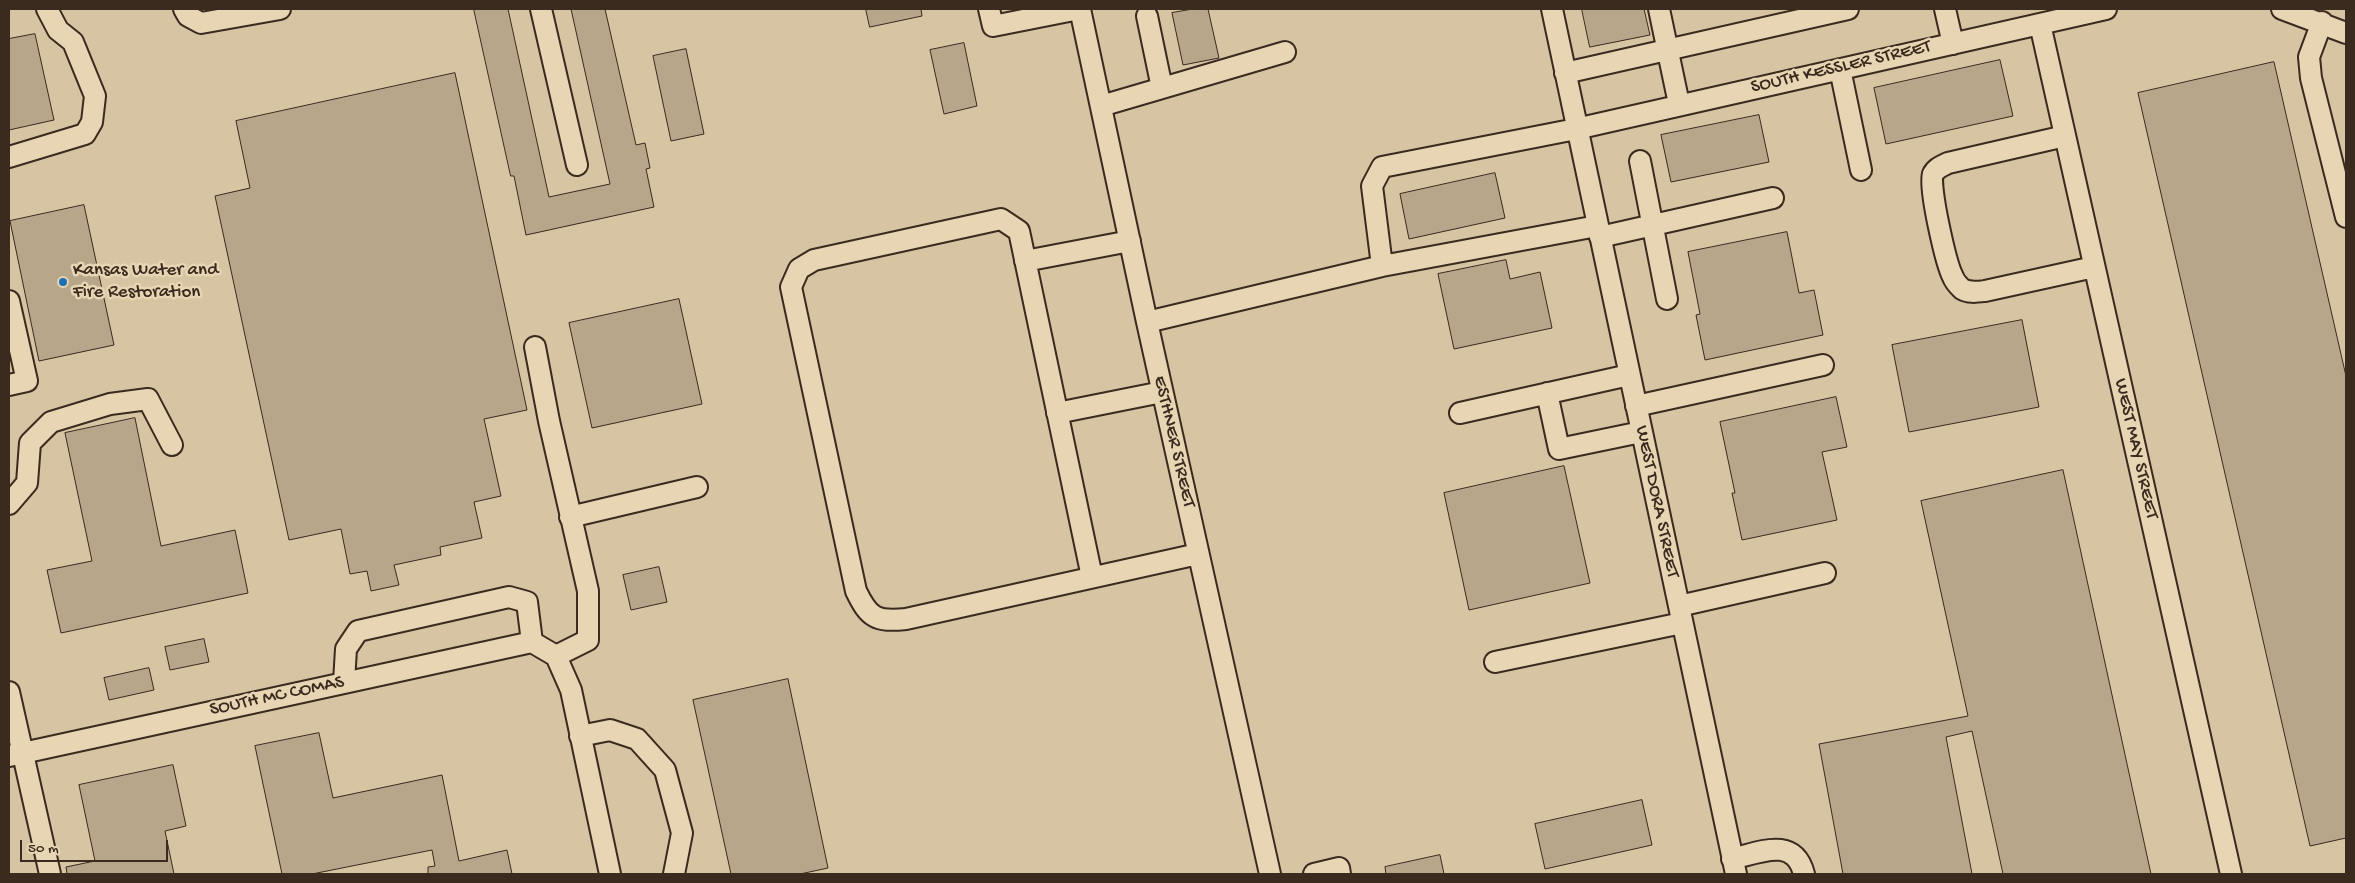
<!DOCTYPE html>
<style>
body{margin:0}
#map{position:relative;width:2355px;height:883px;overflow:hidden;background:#e7d5b3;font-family:"Gochi Hand",sans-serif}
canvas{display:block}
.frame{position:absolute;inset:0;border:10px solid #3b2a1e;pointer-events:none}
.scale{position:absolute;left:20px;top:840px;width:148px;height:22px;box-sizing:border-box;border:2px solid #3b2a1e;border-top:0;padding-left:6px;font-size:15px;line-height:18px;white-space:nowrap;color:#3b2a1e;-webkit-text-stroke:4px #e7d5b3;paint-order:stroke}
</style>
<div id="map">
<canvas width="2355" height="883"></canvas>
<div class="frame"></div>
<div class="scale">50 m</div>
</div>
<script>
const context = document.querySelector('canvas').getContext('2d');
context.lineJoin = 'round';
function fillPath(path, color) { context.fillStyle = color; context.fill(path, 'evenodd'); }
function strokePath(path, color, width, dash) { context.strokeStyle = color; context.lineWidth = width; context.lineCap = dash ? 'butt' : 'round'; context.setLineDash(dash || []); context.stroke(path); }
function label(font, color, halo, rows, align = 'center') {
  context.font = font + ' "Gochi Hand",sans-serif'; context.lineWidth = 5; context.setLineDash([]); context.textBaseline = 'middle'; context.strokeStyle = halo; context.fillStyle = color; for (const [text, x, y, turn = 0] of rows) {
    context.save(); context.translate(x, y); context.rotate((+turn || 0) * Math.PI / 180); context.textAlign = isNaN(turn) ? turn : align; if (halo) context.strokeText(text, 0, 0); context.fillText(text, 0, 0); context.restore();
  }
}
fillPath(new Path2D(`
 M9 9H2346V874H9Z`), '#d6c4a3');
const building = new Path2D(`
 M474 9H508L549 197 610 184 571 9H605L636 145 645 143 650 168 646 169 654 207 526 235 514 176H511Z
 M866 9H921L922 16 870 27Z
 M1193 9H1208L1219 58 1183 65 1172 13Z
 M1582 9H1644L1650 35 1590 47Z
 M35 34 54 120 9 130V39Z
 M964 43 977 106 944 114 930 50Z
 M686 49 704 134 671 141 653 56Z
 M2000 60 2013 116 1886 144 1874 88Z
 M2274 62 2346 376V838L2310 846 2138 93Z
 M455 73 527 410 484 419 501 496 474 502 482 538 440 547 441 555 394 565 399 585 371 591 367 571 350 574 341 529 289 540 215 196 250 188 236 121Z
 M1759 115 1769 162 1671 182 1661 135Z
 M1495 173 1505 218 1409 239 1400 194Z
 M84 205 114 345 39 361 10 221Z
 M1787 232 1799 293 1814 290 1823 335 1705 360 1696 315 1700 314 1688 252Z
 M1506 260 1510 279 1540 272 1552 328 1454 349 1438 274Z
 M679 299 702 404 592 428 569 323Z
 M2022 320 2039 407 1909 432 1892 345Z
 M1836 397 1847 447 1822 452 1837 520 1742 540 1732 493H1735L1720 422Z
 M135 418 161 546 235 530 248 593 61 633 47 570 92 561 65 433Z
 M1564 466 1590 583 1469 610 1444 493Z
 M2063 470 2151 874H2003L1972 731 1946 737 1972 874H1843L1819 744 1968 716 1921 501Z
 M659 567 667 602 631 610 623 575Z
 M204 639 209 662 170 670 165 647Z
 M149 668 154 690 109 700 104 678Z
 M788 679 828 868 800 874H731L693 700Z
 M319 733 333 798 442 775 459 861 507 850 512 874H428V867L435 866 432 850 312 874H282L255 746Z
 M173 765 186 826 165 831 174 874H67L66 867 95 861 79 785Z
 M1642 800 1652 845 1545 869 1535 824Z
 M1440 855 1444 874H1386L1385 867Z`);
fillPath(building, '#b7a689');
strokePath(building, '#3b2a1e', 1);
const minor = new Path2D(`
 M184 9 188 16 201 23 280 9
 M541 9 577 165
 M989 9 993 26 1079 9
 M1080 9 1147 322 1270 874
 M1552 9 1736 874
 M1659 9 1679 104
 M1945 9 1953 44
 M2282 9 2346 33
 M1147 16 1162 88
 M2322 22 2309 57 2311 78 2346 217
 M2040 24 2231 874
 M1840 69 1861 170
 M1565 73 1848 9
 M1101 106 1285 52
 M2065 136 1948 163C1942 166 1936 168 1933 174 1928 185 1946 264 1953 277 1954 280 1959 286 1962 289 1969 293 1976 292 1985 291L2094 267
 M9 157 85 134 92 122 95 96 73 42 58 30 47 9
 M1640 161 1667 299
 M1600 237 1773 198
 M1025 261 1130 241
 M1382 266 1597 226
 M9 301 27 381 9 385
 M1147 322 1382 266 1372 186 1382 167 1576 129 2106 9
 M535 347 549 421 588 591V640L556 656
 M1547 393 1559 449 1641 432
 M1636 406 1823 365
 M1057 413 1162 392
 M1460 413 1629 375
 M9 504 27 483 30 443 51 422 110 404 148 399 172 445
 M570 517 697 487
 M1092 577 1019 231 1001 219 814 260 799 269 791 287 856 591C869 618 876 622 906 619L1198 554
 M1679 606 1825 573
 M1495 662 1682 623
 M344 682 346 649 358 631 509 597 527 602 532 642
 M9 692 50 874
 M580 736 610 730 637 739 665 770 682 833 674 874
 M9 756 532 642 556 656 571 690 610 874
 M1732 859C1761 852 1794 836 1804 874
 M1314 874 1339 868 1340 874`);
strokePath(minor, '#3b2a1e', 24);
strokePath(minor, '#e7d5b3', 20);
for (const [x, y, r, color] of [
 [63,282,5,"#1f6fb2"]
]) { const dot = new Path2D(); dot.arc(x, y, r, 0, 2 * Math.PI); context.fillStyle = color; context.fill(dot); strokePath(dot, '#e7d5b3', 2); }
label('19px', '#3b2a1e', '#e7d5b3', [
 ["SOUTH KESSLER STREET",1841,68,-13],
 ["ESTHNER STREET",1173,442,77],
 ["WEST MAY STREET",2135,449,77],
 ["WEST DORA STREET",1656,502,78],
 ["SOUTH MC COMAS",277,697,-12]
]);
label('19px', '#3b2a1e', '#e7d5b3', [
 ["Kansas Water and",73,271],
 ["Fire Restoration",73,293]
], 'left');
</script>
